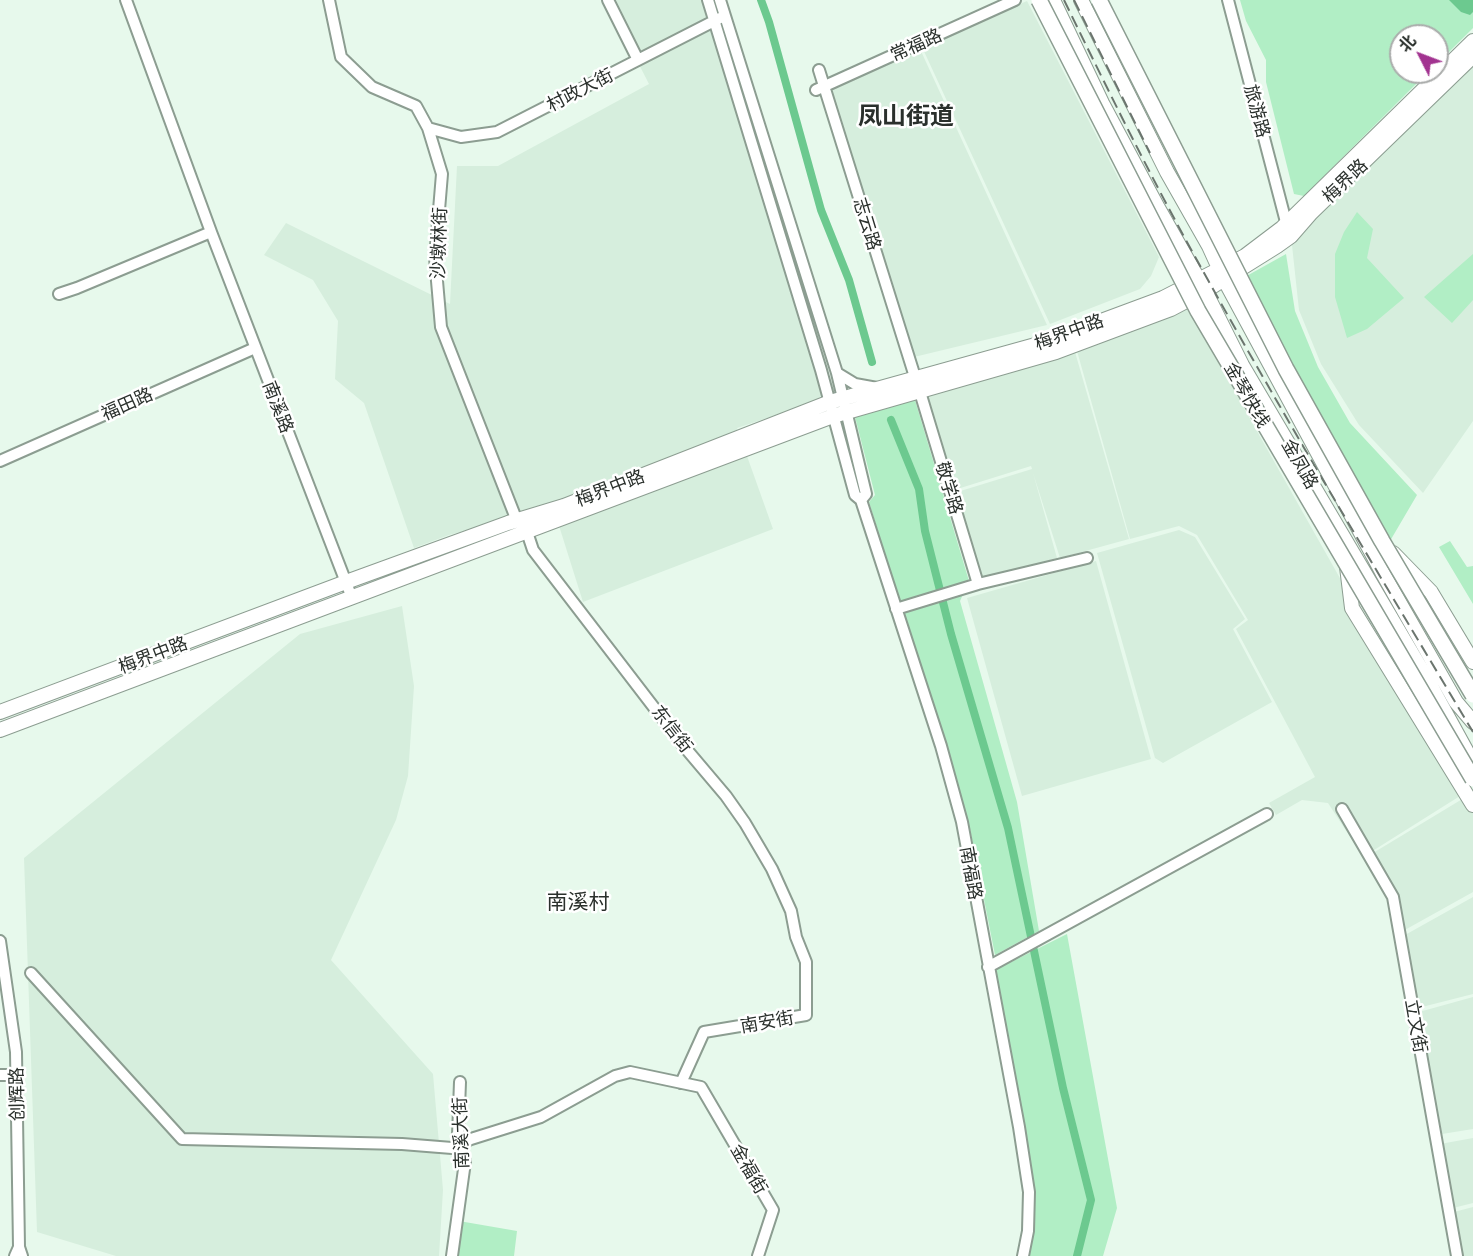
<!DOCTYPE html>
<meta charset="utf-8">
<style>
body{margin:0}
#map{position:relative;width:1473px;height:1256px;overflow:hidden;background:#e7f9ec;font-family:"Exo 2","Noto Sans SC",sans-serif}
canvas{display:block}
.north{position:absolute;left:1389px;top:24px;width:60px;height:60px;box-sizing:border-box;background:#fff;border:2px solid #aaacab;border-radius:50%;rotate:312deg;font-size:16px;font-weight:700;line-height:24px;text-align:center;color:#2a302c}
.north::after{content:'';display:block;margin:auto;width:21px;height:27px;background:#a23390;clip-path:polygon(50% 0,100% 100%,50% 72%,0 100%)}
</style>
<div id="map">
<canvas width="1473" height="1256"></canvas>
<div class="north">北</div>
</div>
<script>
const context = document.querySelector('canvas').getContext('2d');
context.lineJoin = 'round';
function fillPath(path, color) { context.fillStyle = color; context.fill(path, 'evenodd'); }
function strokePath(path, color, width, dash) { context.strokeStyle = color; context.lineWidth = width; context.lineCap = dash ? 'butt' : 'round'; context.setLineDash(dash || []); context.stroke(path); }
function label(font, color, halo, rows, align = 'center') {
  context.font = font + ' "Exo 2","Noto Sans SC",sans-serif'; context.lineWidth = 5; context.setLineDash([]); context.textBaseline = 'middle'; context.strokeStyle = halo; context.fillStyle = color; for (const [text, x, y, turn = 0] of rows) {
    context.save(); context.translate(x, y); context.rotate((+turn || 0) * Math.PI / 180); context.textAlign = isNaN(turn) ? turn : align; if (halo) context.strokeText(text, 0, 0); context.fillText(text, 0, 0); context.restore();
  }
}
fillPath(new Path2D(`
 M606 0H712L832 388 812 403 737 428 773 529 583 602 555 513 500 521 449 535 414 548 364 403 335 379 338 321 313 280 264 255 286 223 450 304 457 166H498L649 84Z
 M1027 1 1159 257 1151 276 1140 289 1050 324 922 47Z
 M920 49 1047 325 914 357 828 89Z
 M1473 57V421L1423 493 1359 425 1321 364 1299 310 1291 236Z
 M1188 309 1341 580 1345 612 1460 796 1363 857 1328 803 1302 800 1276 815 1269 803 1315 777 1236 629 1248 620 1197 535 1179 526 1130 539 1077 351Z
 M1075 352 1129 539 1060 558 1033 473 1057 558 980 581 954 493 1032 469 1031 466 954 490 926 397Z
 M1179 530 1195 537 1245 619 1233 629 1272 702 1163 763 1155 758 1097 553Z
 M1096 561 1151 759 1022 796 967 598Z
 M402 606 414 686 408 776 396 820 331 960 433 1074 443 1190 439 1256H116L37 1232 24 858 300 634Z
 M1464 798 1473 812V892L1403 931 1373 853Z
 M1473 897V994L1418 1008 1405 935Z
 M1473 997V1129L1442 1134 1419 1012Z
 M1473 1138V1203L1453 1208 1440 1144Z
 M1473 1207V1256H1461L1454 1212Z`), '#d6eedd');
fillPath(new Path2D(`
 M1240 0H1473V28L1437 64V36H1401V72H1428L1304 196 1294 194 1266 82V60L1246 21Z
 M1357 212 1373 229 1367 258 1404 298 1367 329 1347 338 1335 297V254L1344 232Z
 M1286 254 1295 311 1318 367 1350 423 1417 495 1390 541 1243 278Z
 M1473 254V300L1452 323 1424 297Z
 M915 400 969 581 960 601 1017 802 1039 931 995 955 970 829 869 502 875 495 855 417Z
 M1450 541 1467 567 1473 566V604L1439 547Z
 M1067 934 1117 1208 1103 1256H1027L1034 1232 1035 1193 995 970Z
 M459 1221 517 1231 514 1256H455Z`), '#b1eec5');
fillPath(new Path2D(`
 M1449 0H1473V12L1470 15 1461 12Z`), '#6cc98f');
strokePath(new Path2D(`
 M761 0 769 22 821 210 849 280 872 362
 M891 420 919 489 925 531 951 634 1008 828 1063 1088 1091 1200 1077 1256`), '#6cc98f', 8);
const minor = new Path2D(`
 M126 0 211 232
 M329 0 341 57 372 87 416 106 428 128 442 174 435 258 441 327 517 521
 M608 0 638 60
 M708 0 821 370 855 495 861 500 866 494 837 373
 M720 0 837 373 855 384 877 388
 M1228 0 1286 222
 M819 70 915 377
 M816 90 1015 0
 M428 128 461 137 497 132 720 18
 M59 294 77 288 211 232 352 598
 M920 392 978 584
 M0 461 255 348
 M861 500 941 746 962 822 1019 1127 1029 1192 1028 1231 1023 1256
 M527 532 533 550 682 744 726 796 745 823 772 869 791 911 796 937 806 962V1015L704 1032 681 1083
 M896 609 978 584 1087 558
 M1342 809 1393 897 1457 1256
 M0 941 16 1052 19 1247
 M988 967 1267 814
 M31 973 182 1139 402 1144 452 1148 471 1139 541 1117 615 1076 630 1072 701 1087 773 1210 758 1256
 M0 1075H16
 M15 1256 19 1247 22 1256
 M452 1256 465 1162 458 1135 460 1082`);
const major = new Path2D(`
 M1053 0 1102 103 1158 208 1205 291 1242 365 1427 679 1473 763
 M1081 0 1167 172 1209 246 1224 279 1382 572 1456 702 1473 722
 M1393 553 1431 592 1473 662
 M1347 567 1352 608 1473 805
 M0 712 346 582 508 523 564 506 830 402 1039 344 1163 298 1245 256 1282 228 1473 41
 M0 730 833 416 1056 352 1171 309 1205 291 1277 246 1291 236 1311 213 1473 56`);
strokePath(minor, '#8c9d91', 14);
strokePath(major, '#8c9d91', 16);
strokePath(minor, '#fff', 10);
strokePath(major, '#fff', 14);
strokePath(new Path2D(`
 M1064 0C1107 88 1150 176 1198 262 1286 421 1380 576 1473 732
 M1074 0 1150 153`), '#6b756e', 2, [12, 6]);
const highwayBridge = new Path2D(`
 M1039 0 1198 311 1473 779
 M1099 0 1286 369 1382 541 1473 695`);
strokePath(highwayBridge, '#8c9d91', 18, []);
strokePath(highwayBridge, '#fff', 15);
label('18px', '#2a302c', '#fff', [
 ["常福路",916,45,-24],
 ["村政大街",580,90,-27],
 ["旅游路",1257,111,75],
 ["梅界路",1345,181,-44],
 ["志云路",867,224,73],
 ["沙墩林街",439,243,-88],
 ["梅界中路",1069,332,-20],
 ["金琴快线",1247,395,60],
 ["福田路",127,404,-24],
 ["南溪路",278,407,69],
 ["金凤路",1300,464,60],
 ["梅界中路",610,488,-21],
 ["敬学路",949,488,73],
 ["梅界中路",153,655,-21],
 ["东信街",672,729,52],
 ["南福路",971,873,80],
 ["南安街",767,1022,-10],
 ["立文街",1416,1026,80],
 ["创辉路",17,1094,-91],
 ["南溪大街",461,1133,-92],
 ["金福街",749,1169,60]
]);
label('21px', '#2a302c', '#fff', [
 ["南溪村",578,902]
]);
label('bold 24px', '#2a302c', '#fff', [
 ["凤山街道",906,116]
]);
</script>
